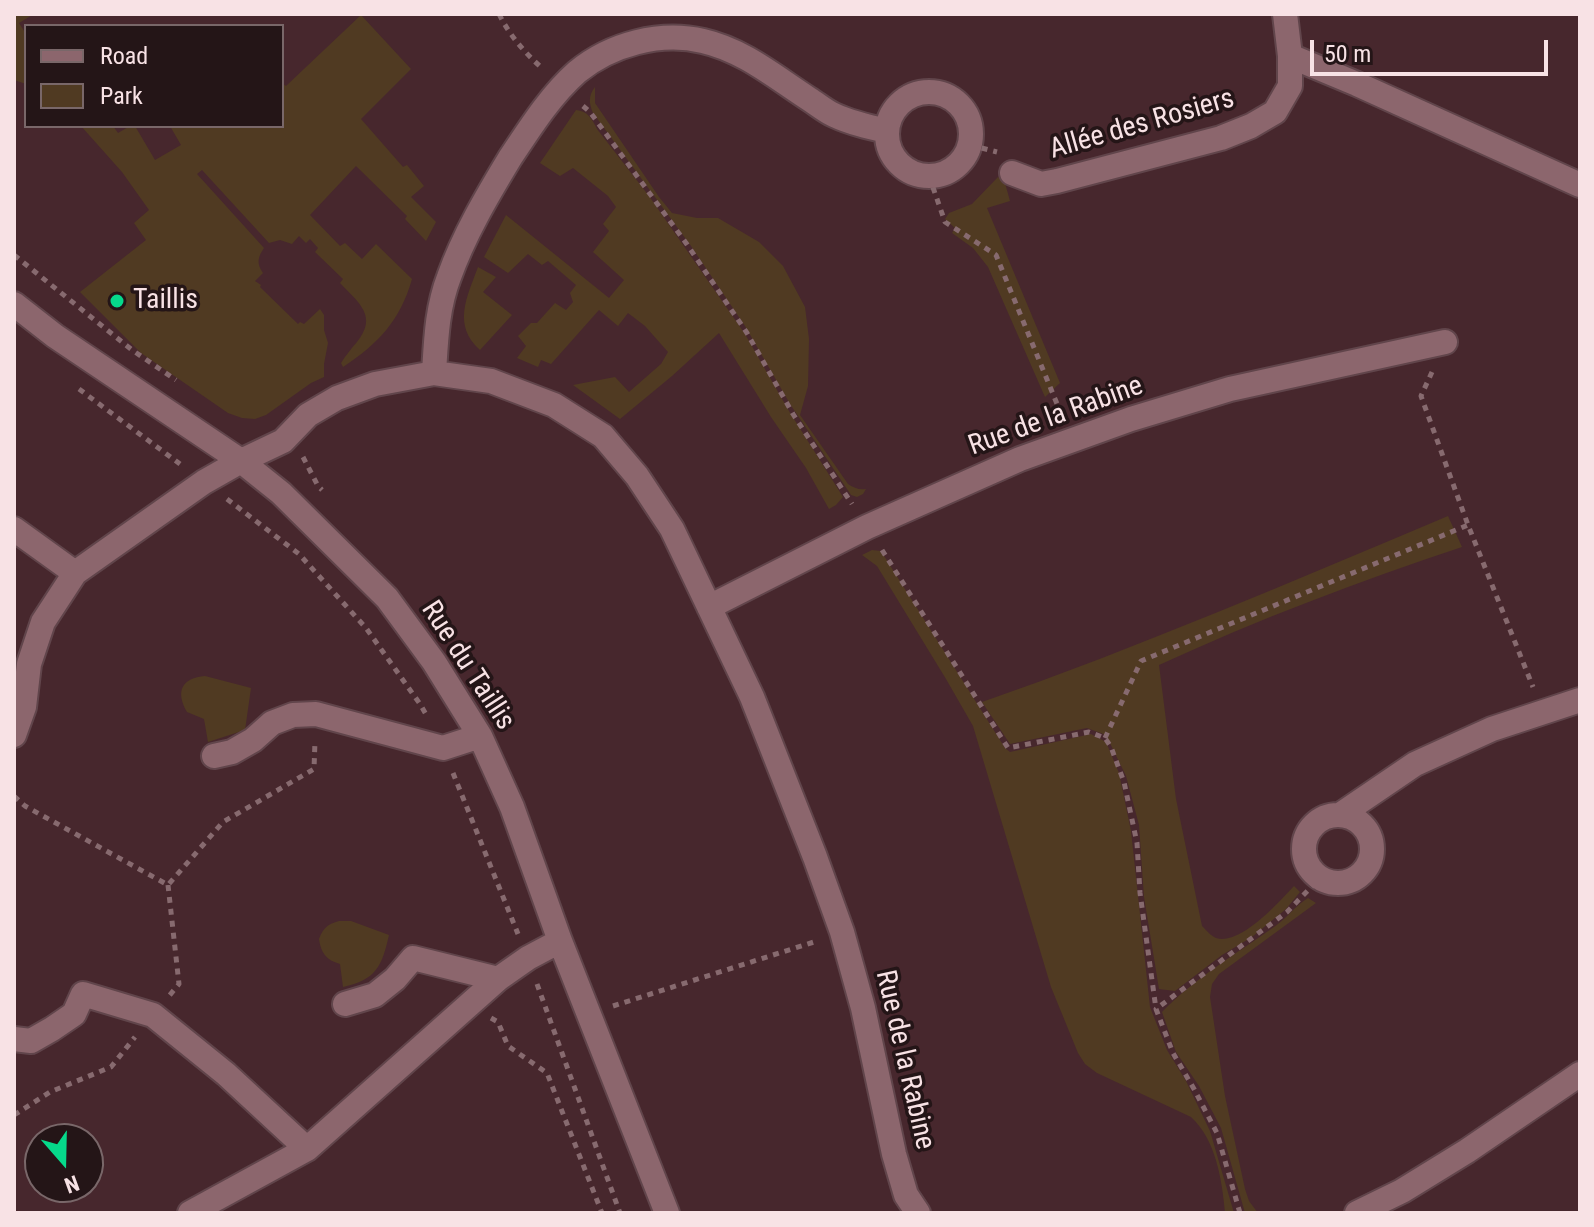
<!DOCTYPE html>
<meta charset="utf-8">
<style>
body{margin:0}
#map{position:relative;width:1594px;height:1227px;overflow:hidden;background:#47272d;font-family:"Roboto Condensed",sans-serif}
canvas{display:block}
.frame{position:absolute;inset:0;border:16px solid #f8e2e5;pointer-events:none}
.legend{position:absolute;left:24px;top:24px;width:260px;height:104px;box-sizing:border-box;background:#241517;border:2px solid #796769;margin:0;padding:10px 14px;list-style:none;font-size:24px;color:#f8e2e5}
.legend li{display:flex;align-items:center;gap:16px;height:40px}
.legend b{width:40px;border:2px solid #796769}
.north{position:absolute;left:24px;top:1123px;width:80px;height:80px;box-sizing:border-box;background:#241517;border:2px solid #796769;border-radius:50%;rotate:160deg;font-size:22px;font-weight:700;line-height:32px;text-align:center;color:#f8e2e5}
.north::after{content:'';display:block;margin:auto;width:28px;height:36px;background:#06d98b;clip-path:polygon(50% 0,100% 100%,50% 72%,0 100%)}
.scale{position:absolute;left:1310px;top:40px;width:238px;height:36px;box-sizing:border-box;border:4px solid #f8e2e5;border-top:0;padding-left:10px;font-size:24px;line-height:28px;white-space:nowrap;color:#f8e2e5;-webkit-text-stroke:6px #241517;paint-order:stroke}
</style>
<div id="map">
<canvas width="1594" height="1227"></canvas>
<div class="frame"></div>
<ul class="legend">
<li><b style="height:10px;background:#8c666d"></b>Road</li>
<li><b style="height:22px;background:#503a22"></b>Park</li>
</ul>
<div class="north">N</div>
<div class="scale">50 m</div>
</div>
<script>
const context = document.querySelector('canvas').getContext('2d');
context.lineJoin = 'round';
function fillPath(path, color) { context.fillStyle = color; context.fill(path, 'evenodd'); }
function strokePath(path, color, width, dash) { context.strokeStyle = color; context.lineWidth = width; context.lineCap = dash ? 'butt' : 'round'; context.setLineDash(dash || []); context.stroke(path); }
function label(font, color, halo, rows, align = 'center') {
  context.font = font + ' "Roboto Condensed",sans-serif'; context.lineWidth = 7; context.setLineDash([]); context.textBaseline = 'middle'; context.strokeStyle = halo; context.fillStyle = color; for (const [text, x, y, turn = 0] of rows) {
    context.save(); context.translate(x, y); context.rotate((+turn || 0) * Math.PI / 180); context.textAlign = isNaN(turn) ? turn : align; if (halo) context.strokeText(text, 0, 0); context.fillText(text, 0, 0); context.restore();
  }
}
fillPath(new Path2D(`
 M14 14H34L19 23 26 34V84L14 80Z
 M361 15 411 69 361 119 403 167 407 165 424 186 411 197 436 222 426 241 405 219 407 216 356 166 310 215 340 246 345 243 362 259 376 244 412 279C400 321 378 344 343 367L341 363C346 355 351 349 357 342 378 316 359 303 340 283L343 279 315 252 318 248 310 239 306 243 299 236 292 244 280 240 269 243 202 170 197 174 264 248C258 257 256 263 263 273L255 281 261 285 260 287 298 324 300 322 304 324 320 309 324 315V330L328 343 324 364V377L311 383 266 415 255 419 242 418 228 413 141 353 80 292 146 240 134 223 149 210 122 172 81 126H113L118 133 130 126H135L155 160 181 145 170 126H282V83L286 86Z
 M595 87V103L659 197 672 213 697 218H718L759 242 783 266 805 307 809 339 808 386 800 415 848 484C854 488 859 490 866 489L863 494 857 497 851 495 790 404 745 326 691 246 593 113C589 103 588 96 595 87Z
 M576 110C588 111 592 119 597 129L649 196 745 334 789 411 843 497 836 505 829 509 806 468 771 417 719 333 672 376 620 419 573 385 615 377 629 392 661 364 668 352 645 326 628 313 618 326 599 310 551 364 541 360 538 367 517 358 526 346 518 336 531 323H537L555 303 566 310 573 302 570 293 576 285 548 261 542 265 528 254 508 273 484 257 506 215 609 298 624 280 593 252 609 231 603 224 616 207 608 196 573 168 560 176 540 163Z
 M998 177 1005 183 1010 201 987 208 1060 383 1045 397 988 267 973 248 952 233 955 228 945 219 949 213 972 204Z
 M478 267 496 277 483 292 512 315 480 350C452 325 467 297 478 267Z
 M1448 516 1462 547C1359 581 1257 620 1159 665L1176 799 1202 926C1206 930 1211 936 1216 938 1240 946 1279 902 1294 886L1300 892 1286 909 1252 937 1222 955 1175 991 1159 989 1144 897 1139 825 1126 776 1106 735 1087 728 1010 744 982 702C1140 647 1293 581 1448 516Z
 M872 550 881 551 1005 748 1010 752 1091 734 1106 742 1119 773 1131 831 1150 1007 1167 1050 1186 1081 1210 1131 1234 1213H1225C1222 1180 1216 1140 1191 1117L1097 1073 1085 1064 1078 1053 1051 987 973 726 946 679 877 566 862 555Z
 M205 676 251 688 245 730 208 742 204 719 187 712C175 691 182 678 205 676Z
 M1308 898 1316 903 1219 974 1212 984 1210 997 1225 1096 1245 1189 1249 1201 1258 1213H1245L1221 1128 1199 1086 1176 1052 1162 1012C1195 978 1236 954 1274 927 1286 919 1295 906 1308 898Z
 M339 921H351L389 935C382 966 376 980 343 987L340 964C326 960 321 953 319 939 323 928 328 924 339 921Z`), '#503a22');
const minor = new Path2D(`
 M1290 56 1357 84 1580 185
 M887 134a42 42 0 1 1 84 0a42 42 0 1 1-84 0Z
 M1012 173 1041 184 1057 181 1221 138 1251 126 1275 112 1290 86V56L1285 14
 M14 304 55 336 241 461 281 493 387 598 434 662 480 736 512 807 560 941 667 1213
 M434 373C436 340 437 308 449 277 464 235 487 196 510 158 530 128 550 96 577 72 611 44 660 31 703 41 743 50 775 77 809 99 817 104 825 111 834 115 851 123 869 127 887 131
 M14 529 75 573
 M709 607 867 527 1020 459 1131 419 1230 389 1445 342
 M14 735 24 707 29 664 43 622 75 573 204 482 241 461 283 441 308 415 337 398 375 384 434 373 491 381 554 405 603 436 637 476 672 529 752 697 815 857 842 932 863 1008 894 1154 906 1195 918 1213
 M214 756 232 752 253 740 272 723 293 715 316 714 443 748 480 736
 M1340 815 1415 764 1492 729 1580 700
 M1304 849a34 34 0 1 1 68 0a34 34 0 1 1-68 0Z
 M345 1004 375 995 395 979 413 958 498 979
 M14 1039 31 1041 52 1029 74 1014 83 994 153 1015 226 1074 307 1149
 M190 1213 307 1149 498 979 528 958 560 941
 M1357 1213 1402 1191 1467 1151 1580 1074`);
strokePath(minor, '#61454b', 28);
strokePath(new Path2D(`
 M499 14C510 36 525 53 543 69
 M583 106 590 112 686 243 747 333 793 414 852 504
 M970 145 997 152
 M929 176 945 222 996 255 1062 416
 M14 255 132 350 176 380
 M1432 372 1421 396 1468 525 1533 687
 M79 389 180 464
 M303 457 318 486 322 490
 M227 499 299 554 366 628 420 704 427 716
 M882 550 1008 748 1089 732 1105 738 1111 747 1124 782 1137 843 1140 893 1156 1009
 M1105 738 1141 661 1468 525
 M453 773 518 934
 M14 796 25 806 168 885 223 822 314 769 315 741
 M168 885 179 984 169 996
 M537 984 620 1213
 M613 1006 817 941
 M491 1018 498 1022 508 1046 547 1073 602 1213
 M14 1115 50 1092 111 1067 135 1037
 M1240 1213 1217 1133 1194 1089 1173 1053 1156 1009 1287 912 1320 878`), '#876a6f', 5, [6, 6]);
strokePath(minor, '#8c666d', 24);
for (const [x, y, r, color] of [
 [117,301,8,"#06d98b"]
]) { const dot = new Path2D(); dot.arc(x, y, r, 0, 2 * Math.PI); context.fillStyle = color; context.fill(dot); strokePath(dot, '#241517', 3); }
label('28px', '#f8e2e5', '#241517', [
 ["Allée des Rosiers",1142,125,-16],
 ["Rue de la Rabine",1056,417,-20],
 ["Rue du Taillis",467,666,57],
 ["Rue de la Rabine",904,1060,77]
]);
label('28px', '#f8e2e5', '#241517', [
 ["Taillis",133,301]
], 'left');
</script>
